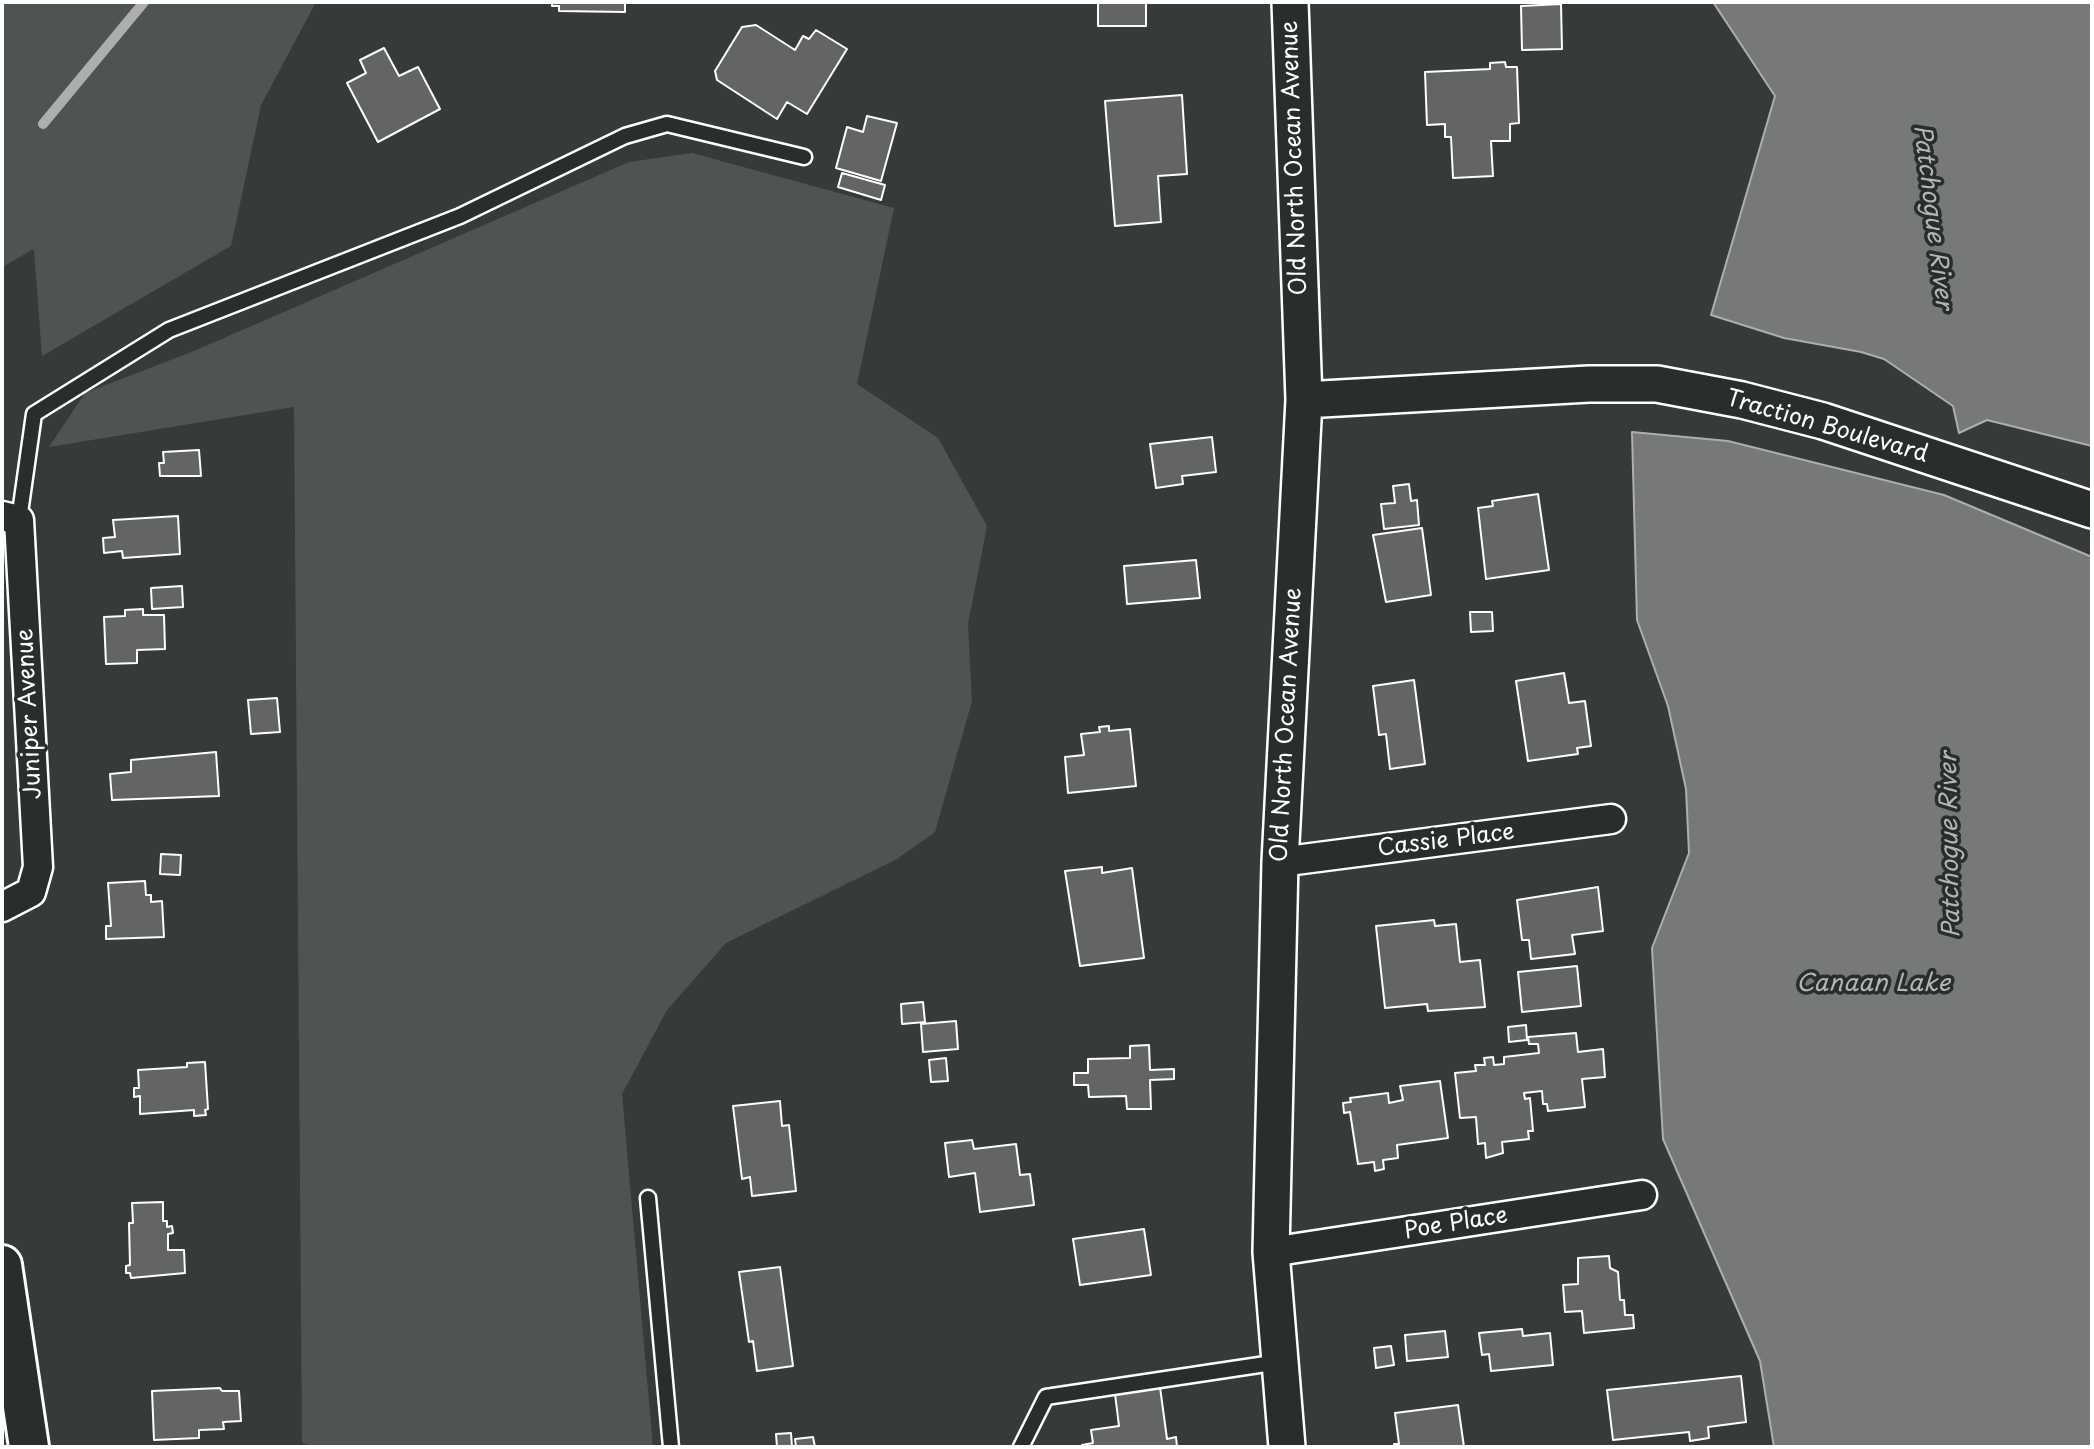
<!DOCTYPE html>
<style>
body{margin:0}
#map{position:relative;width:2094px;height:1449px;overflow:hidden;background:#373a3b;font-family:"Playpen Sans",sans-serif}
canvas{display:block}
.frame{position:absolute;inset:0;border:4px solid #fff;pointer-events:none}
</style>
<div id="map">
<canvas width="2094" height="1449"></canvas>
<div class="frame"></div>
</div>
<script>
const context = document.querySelector('canvas').getContext('2d');
context.lineJoin = 'round';
function fillPath(path, color) { context.fillStyle = color; context.fill(path, 'evenodd'); }
function strokePath(path, color, width, dash) { context.strokeStyle = color; context.lineWidth = width; context.lineCap = dash ? 'butt' : 'round'; context.setLineDash(dash || []); context.stroke(path); }
function label(font, color, halo, rows, align = 'center') {
  context.font = font + ' "Playpen Sans",sans-serif'; context.lineWidth = 7; context.setLineDash([]); context.textBaseline = 'middle'; context.strokeStyle = halo; context.fillStyle = color; for (const [text, x, y, turn = 0] of rows) {
    context.save(); context.translate(x, y); context.rotate((+turn || 0) * Math.PI / 180); context.textAlign = isNaN(turn) ? turn : align; if (halo) context.strokeText(text, 0, 0); context.fillText(text, 0, 0); context.restore();
  }
}
fillPath(new Path2D(`
 M2 2H316L261 105 231 246 42 356 34 249 2 267Z
 M692 153 894 208 857 384 938 438 987 526 968 624 972 701 935 832 897 859 726 943 667 1010 622 1094 653 1447H316L302 1443 294 407 49 447 85 393 194 351 629 162Z`), '#505354');
const water = new Path2D(`
 M1713 2H2092V446L1987 420 1959 433 1953 406 1884 359 1861 352 1784 338 1711 315 1775 96Z
 M1632 432 1728 441 1944 495 2092 557V1447H1774L1760 1361 1663 1139 1652 948 1689 853 1686 789 1668 706 1637 620Z`);
fillPath(water, '#767879');
strokePath(water, '#adaeaf', 2);
strokePath(new Path2D(`
 M43 124 144 2`), '#adaeaf', 10);
const building = new Path2D(`
 M552 2H625V12L559 11V6H552Z
 M1098 2H1146V26H1098Z
 M1561 4 1562 49 1522 50 1521 6Z
 M756 25 795 50 803 36 809 39 816 30 847 49 807 114 787 102 777 119 717 80 715 71 742 27Z
 M384 48 399 76 418 67 440 109 378 142 347 83 366 73 360 60Z
 M1505 62 1506 67H1517L1519 123 1510 124V141H1491L1493 176 1453 178 1451 137H1445V124L1427 125 1425 72 1490 69V63Z
 M1182 95 1187 174 1158 176 1161 222 1115 226 1105 101Z
 M867 116 897 123 881 181 836 168 847 127 863 132Z
 M842 173 885 185 881 200 838 187Z
 M1212 437 1216 472 1182 476 1183 484 1156 488 1150 444Z
 M199 450 201 476H160L159 463H164L163 452Z
 M1409 484 1411 501 1417 500 1419 525 1384 529 1381 504 1395 503 1393 486Z
 M1538 494 1549 570 1486 579 1478 508 1493 506 1492 501Z
 M178 516 180 554 123 558 122 551 104 553 103 538 115 537 113 520Z
 M1422 528 1431 595 1386 602 1373 535Z
 M1196 560 1200 598 1127 604 1124 566Z
 M182 586 183 607 152 609 151 588Z
 M143 609V615H164L165 649 137 650V663L106 664 104 617 125 616V610Z
 M1470 612H1492L1493 631 1471 632Z
 M1564 673 1569 703 1585 701 1591 746 1577 748 1578 754 1528 761 1516 681Z
 M1414 680 1425 764 1390 769 1386 734 1379 735 1373 686Z
 M277 698 280 732 251 734 248 700Z
 M1109 726V731L1130 729 1136 786 1068 793 1065 757 1084 755 1081 734 1100 732 1099 727Z
 M216 752 219 796 112 800 110 774 131 772V760Z
 M161 854 181 855 180 875 160 874Z
 M1102 867V873L1132 868 1144 958 1080 966 1065 871Z
 M145 881 146 895H151V902L162 901 164 937 106 939V926H111L108 883Z
 M1598 887 1603 931 1572 935 1575 954 1531 959 1529 940H1522L1517 900Z
 M1434 920 1435 926 1456 924 1460 962 1480 960 1485 1007 1428 1011 1427 1004 1385 1008 1376 926Z
 M1577 966 1581 1006 1522 1012 1518 972Z
 M923 1002 925 1022 902 1024 901 1004Z
 M956 1021 958 1049 923 1052 921 1024Z
 M1526 1025 1527 1040 1509 1042 1508 1027Z
 M1576 1033 1578 1052 1603 1049 1605 1077 1582 1079 1585 1107 1548 1111 1547 1104H1543L1542 1091 1524 1093 1525 1099 1530 1098 1533 1131H1528L1529 1139 1502 1142 1503 1153 1486 1158 1485 1143 1478 1144 1476 1117 1460 1118 1455 1073 1476 1071 1475 1065H1485L1484 1058 1493 1057 1494 1065 1504 1064V1057L1539 1053 1538 1044H1529L1528 1037Z
 M1149 1045 1150 1070 1174 1069V1079L1150 1080 1151 1109H1127L1126 1096 1089 1097 1088 1085H1074V1073H1088V1059L1130 1058V1046Z
 M946 1058 948 1081 931 1082 929 1060Z
 M205 1062 208 1109 205 1110 206 1115 194 1116V1110L140 1114V1096L134 1097V1088H139L138 1070 187 1067V1063Z
 M1440 1081 1448 1138 1397 1145 1398 1158 1383 1160 1384 1169 1375 1171 1374 1162 1358 1164 1350 1112 1344 1113 1343 1103 1351 1102 1350 1098 1388 1093 1389 1103 1403 1100 1400 1086Z
 M780 1101 782 1126 789 1125 796 1191 752 1196 750 1177 742 1179 733 1106Z
 M972 1140 974 1149 1016 1144 1020 1175 1030 1174 1034 1205 980 1212 975 1173 949 1177 945 1143Z
 M163 1202V1221H167V1227L172 1226 173 1233 168 1234V1250H184L185 1273 131 1278 130 1273H126V1266L130 1265 129 1223H133L132 1203Z
 M1144 1229 1151 1275 1080 1285 1073 1239Z
 M1609 1256 1610 1268 1618 1272 1620 1300H1624L1625 1315H1633L1634 1328 1584 1333 1582 1311 1565 1312 1563 1285 1578 1284V1258Z
 M780 1267 793 1366 757 1371 753 1341 749 1342 739 1272Z
 M1522 1329 1523 1336 1550 1333 1553 1365 1491 1371 1489 1354 1482 1355 1479 1333Z
 M1445 1331 1448 1357 1407 1361 1405 1335Z
 M1391 1346 1394 1365 1376 1368 1374 1348Z
 M1741 1376 1746 1422 1708 1427 1709 1438 1690 1441 1689 1432 1613 1440 1607 1390Z
 M1160 1387 1167 1439 1176 1437 1177 1447H1082V1445L1093 1443 1091 1430 1119 1426 1115 1394Z
 M220 1388 222 1391H239L241 1421 223 1422 224 1429 199 1430V1438L154 1440 152 1391Z
 M1458 1405 1464 1447H1394V1444H1399L1395 1413Z
 M791 1433 792 1447H777L776 1434Z
 M813 1437 815 1447H796L795 1439Z`);
fillPath(building, '#636465');
strokePath(building, '#fff', 2);
const service = new Path2D(`
 M19 520 34 414 169 330 460 216 625 136 667 124 804 157
 M648 1198 671 1447
 M1021 1447 1046 1397 1279 1362`);
const minor = new Path2D(`
 M2 516 19 520 38 867 31 892 2 907
 M1280 862 1611 819
 M1271 1252 1642 1195`);
const tertiary = new Path2D(`
 M1304 400 1589 384H1657L1742 400 1823 421 2092 510
 M1287 1447 1271 1252 1280 862 1304 400 1290 2`);
const secondary = new Path2D(`
 M2 1265 29 1447`);
strokePath(service, '#fff', 19);
strokePath(minor, '#fff', 33);
strokePath(tertiary, '#fff', 40);
strokePath(secondary, '#fff', 44);
strokePath(service, '#2a2d2e', 14);
strokePath(minor, '#2a2d2e', 28);
strokePath(tertiary, '#2a2d2e', 35);
strokePath(secondary, '#2a2d2e', 38);
label('23px', '#fff', '#2a2d2e', [
 ["Old North Ocean Avenue",1295,158,-92],
 ["Traction Boulevard",1827,427,16],
 ["Juniper Avenue",30,714,-93],
 ["Old North Ocean Avenue",1287,725,-87],
 ["Cassie Place",1446,841,-7],
 ["Poe Place",1456,1224,-9]
]);
label('italic 24px', '#b4b5b5', '#2a2d2e', [
 ["Patchogue River",1932,217,83],
 ["Patchogue River",1951,845,-91],
 ["Canaan Lake",1873,984]
]);
</script>
